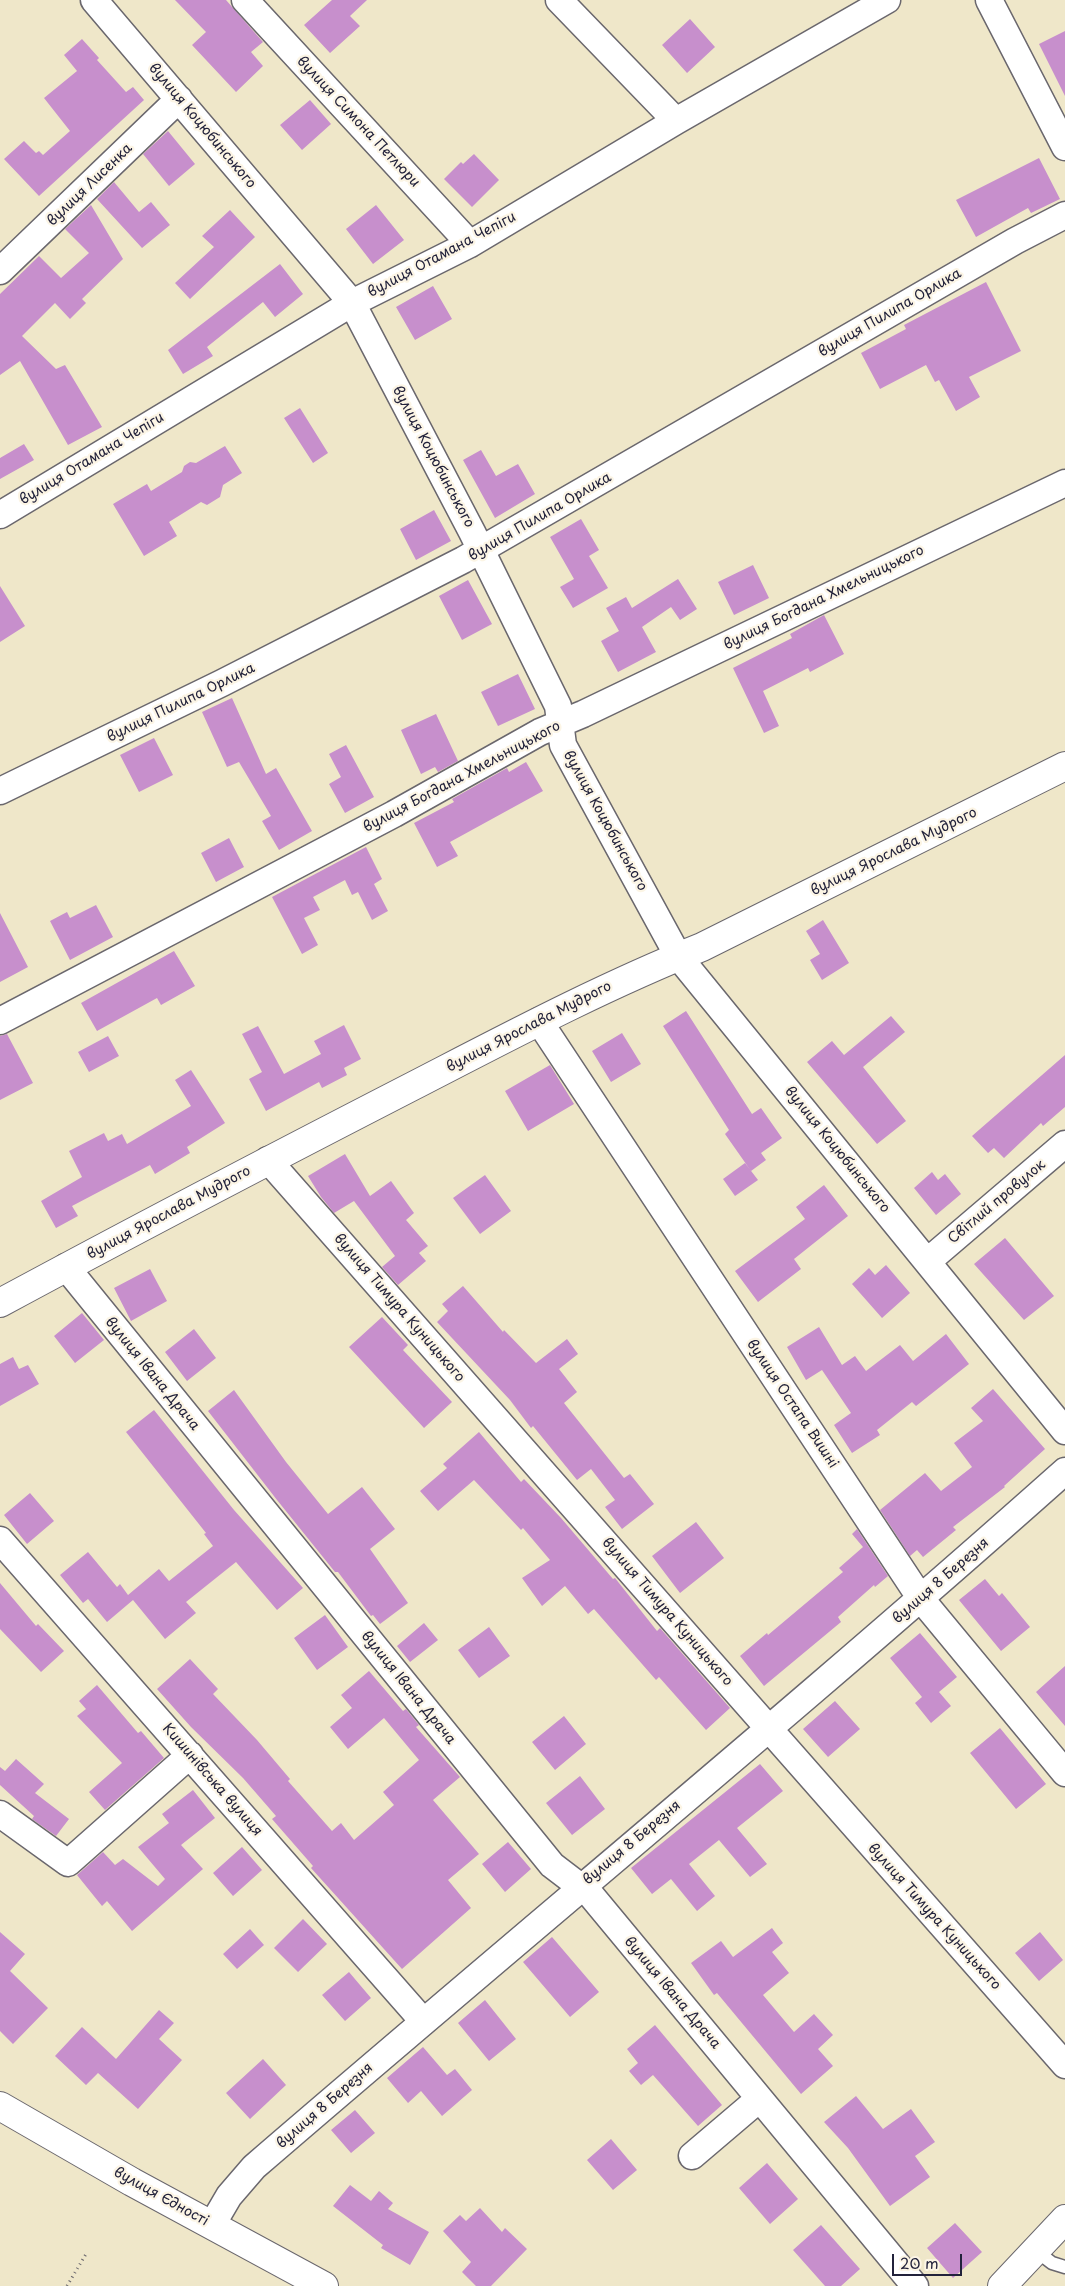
<!DOCTYPE html>
<meta charset="utf-8">
<style>
body{margin:0}
#map{position:relative;width:1065px;height:2286px;overflow:hidden;background:#efe7c9;font-family:"Playpen Sans",sans-serif}
canvas{display:block}
.scale{position:absolute;left:892px;top:2254px;width:70px;height:22px;box-sizing:border-box;border:2px solid #22223b;border-top:0;padding-left:6px;font-size:15px;line-height:18px;white-space:nowrap;color:#22223b;-webkit-text-stroke:4px #fcf5e5;paint-order:stroke}
</style>
<div id="map">
<canvas width="1065" height="2286"></canvas>
<div class="scale">20 m</div>
</div>
<script>
const context = document.querySelector('canvas').getContext('2d');
context.lineJoin = 'round';
function fillPath(path, color) { context.fillStyle = color; context.fill(path, 'evenodd'); }
function strokePath(path, color, width, dash) { context.strokeStyle = color; context.lineWidth = width; context.lineCap = dash ? 'butt' : 'round'; context.setLineDash(dash || []); context.stroke(path); }
function label(font, color, halo, rows, align = 'center') {
  context.font = font + ' "Playpen Sans",sans-serif'; context.lineWidth = 4.5; context.setLineDash([]); context.textBaseline = 'middle'; context.strokeStyle = halo; context.fillStyle = color; for (const [text, x, y, turn = 0] of rows) {
    context.save(); context.translate(x, y); context.rotate((+turn || 0) * Math.PI / 180); context.textAlign = isNaN(turn) ? turn : align; if (halo) context.strokeText(text, 0, 0); context.fillText(text, 0, 0); context.restore();
  }
}
fillPath(new Path2D(`
 M175 0H226L263 42 251 52 263 66 236 92 192 45 206 32Z
 M332 0H367L350 16 360 26 330 53 304 25Z
 M690 19 715 47 687 73 662 45Z
 M1065 31V96L1039 44Z
 M82 39 99 58 97 60 126 92 133 87 144 100 39 196 4 159 24 141 36 153 39 151 43 155 70 131 44 98 77 71 64 55Z
 M310 100 331 124 302 150 280 125Z
 M168 131 195 164 169 186 143 154Z
 M474 154 499 180 472 207 444 179 461 162 463 164Z
 M1039 158 1060 199 1031 213 1028 208 976 237 956 200Z
 M114 182 139 212 151 202 170 225 142 248 97 199Z
 M91 205 123 259 82 299 86 303 70 319 55 303 22 336 56 369 65 365 102 427 68 445 20 361 0 375V294L39 256 61 278 89 253 65 229Z
 M376 205 404 240 373 264 346 229Z
 M230 210 255 237 190 299 175 283 214 247 202 236Z
 M280 264 303 294 275 317 263 302 207 347 213 356 183 374 168 350Z
 M986 282 1021 351 969 377 980 397 956 411 939 380 935 382 926 365 880 389 861 353 906 329 904 325Z
 M433 286 452 319 415 340 396 307Z
 M300 408 328 453 313 463 284 418Z
 M24 444 34 460 0 479V458Z
 M225 446 242 473 223 485 220 497 207 505 201 502 169 522 177 536 144 556 113 504 147 484 151 491 182 472 184 466 190 462 196 463Z
 M481 450 496 476 518 464 535 494 495 518 463 460Z
 M434 510 451 541 416 560 400 529Z
 M581 519 599 550 589 556 608 588 573 608 560 587 574 579 550 537Z
 M753 565 769 598 734 615 718 582Z
 M678 579 697 609 680 620 671 607 642 627 656 652 618 672 601 641 619 631 606 608 626 597 632 608Z
 M468 580 492 624 462 640 439 596Z
 M0 586 25 626 0 642Z
 M824 615 844 654 810 672 808 668 763 691 779 726 764 733 733 668 792 638 790 634Z
 M518 674 535 709 498 726 481 692Z
 M232 698 266 774 276 768 312 831 279 850 262 821 271 816 239 762 227 767 202 712Z
 M436 714 458 761 438 772 435 767 421 774 401 730Z
 M154 738 173 775 139 792 120 755Z
 M346 745 374 797 345 813 329 784 341 777 329 754Z
 M526 762 543 791 450 842 458 856 437 867 414 823 454 802 452 799 507 768 509 772Z
 M229 838 244 867 216 882 201 853Z
 M366 847 382 879 374 884 388 911 372 920 358 892 352 895 345 880 313 897 320 910 304 918 318 945 302 954 272 897Z
 M96 905 113 937 70 960 50 921 67 912 70 918Z
 M0 913 28 967 0 982Z
 M823 920 849 963 822 980 810 960 820 954 806 931Z
 M174 951 195 986 161 1005 157 998 97 1031 81 1003Z
 M686 1011 752 1114 761 1108 782 1138 761 1153 766 1160 751 1171 725 1134 729 1130 663 1026Z
 M891 1016 905 1032 863 1067 906 1121 877 1144 807 1062 832 1041 844 1055Z
 M344 1025 361 1059 344 1068 347 1075 322 1088 319 1082 266 1111 249 1079 262 1072 242 1034 258 1026 284 1074 321 1054 314 1041Z
 M622 1033 641 1064 611 1082 592 1051Z
 M7 1034 33 1083 0 1100V1036Z
 M108 1036 119 1056 89 1072 78 1052Z
 M1065 1055V1107L1043 1126 1041 1123 1004 1158 994 1148 988 1153 972 1136Z
 M550 1065 574 1104 528 1131 505 1091Z
 M191 1070 225 1123 187 1147 190 1153 155 1174 150 1165 72 1206 78 1216 56 1228 41 1201 82 1177 69 1151 104 1133 108 1141 122 1134 127 1144 191 1106 175 1080Z
 M345 1154 370 1196 391 1181 414 1213 406 1220 428 1246 419 1253 426 1261 398 1285 382 1267 395 1256 354 1201 334 1213 321 1197 308 1176Z
 M745 1163 758 1180 735 1196 723 1179Z
 M932 1172 938 1180 945 1174 961 1194 936 1215 914 1188Z
 M485 1175 511 1211 480 1234 453 1198Z
 M824 1185 848 1216 794 1259 801 1269 758 1302 735 1271 805 1219 796 1207Z
 M1005 1238 1054 1296 1024 1320 974 1264Z
 M886 1265 910 1293 882 1318 852 1284 869 1268 875 1275Z
 M150 1269 167 1301 131 1321 114 1288Z
 M463 1286 503 1332 504 1330 536 1363 567 1339 578 1354 559 1369 577 1392 564 1403 624 1478 630 1474 654 1504 622 1529 605 1507 615 1500 591 1469 577 1480 533 1426 531 1428 510 1400 437 1322 448 1311 442 1304Z
 M82 1313 104 1340 75 1363 54 1336Z
 M382 1317 408 1345 403 1350 452 1402 424 1428 349 1347Z
 M819 1327 842 1365 855 1356 866 1371 900 1345 913 1361 946 1334 969 1364 916 1406 912 1402 877 1430 880 1435 852 1453 834 1425 851 1413 822 1370 806 1380 787 1347Z
 M194 1329 216 1358 187 1381 165 1352Z
 M13 1357 19 1369 28 1365 39 1384 0 1406V1364Z
 M993 1389 1045 1449 1004 1486 1005 1487 953 1527 956 1530 923 1557 917 1550 910 1556 880 1510 925 1473 941 1491 972 1467 954 1443 983 1421 971 1408Z
 M234 1390 286 1462 328 1514 362 1487 395 1529 370 1549 408 1603 380 1624 373 1615 371 1616 338 1572H335L277 1500 208 1411Z
 M154 1410 234 1510 303 1588 277 1610 236 1562 186 1602 196 1613 165 1639 133 1600 107 1622 88 1599 83 1603 60 1575 88 1552 117 1587 120 1584 128 1595 159 1569 169 1581 213 1546 204 1534 206 1533 126 1432Z
 M479 1432 521 1482 524 1479 561 1518 613 1579 615 1578 657 1631 660 1628 730 1708 706 1730 659 1677 656 1680 594 1609 588 1614 565 1586 542 1606 522 1578 550 1560 523 1528 521 1530 474 1480 438 1511 420 1491 447 1468 443 1464Z
 M30 1493 54 1521 27 1544 4 1515Z
 M696 1522 724 1558 680 1593 652 1556Z
 M857 1529 888 1576 875 1587 874 1585 838 1617 841 1622 764 1686 740 1656 767 1633 768 1635 843 1572 839 1568 863 1547 852 1534Z
 M985 1579 999 1596 1002 1593 1030 1627 1001 1651 959 1600Z
 M0 1583 36 1626 38 1624 64 1651 41 1672 0 1629Z
 M325 1615 348 1647 317 1670 294 1638Z
 M424 1623 438 1640 410 1662 397 1646Z
 M489 1627 510 1656 479 1678 458 1650Z
 M920 1633 957 1677 939 1692 951 1706 931 1723 915 1703 922 1697 890 1658Z
 M190 1659 218 1689 213 1694 257 1740 290 1779 288 1781 332 1831 341 1823 354 1840 394 1805 383 1792 419 1760 384 1718 348 1749 330 1727 352 1708 341 1695 369 1671 403 1711 406 1709 419 1725 416 1727 460 1777 433 1800 479 1854 448 1880 471 1908 402 1969 311 1868 313 1866 272 1819 276 1816 243 1778 191 1727 157 1689Z
 M1065 1666V1726L1036 1692Z
 M97 1685 138 1733 141 1731 164 1758 105 1810 89 1792 122 1763 77 1716 86 1709 79 1701Z
 M835 1701 860 1729 828 1757 803 1729Z
 M564 1716 586 1744 555 1770 532 1742Z
 M1000 1728 1046 1784 1016 1809 970 1753Z
 M16 1759 44 1784 35 1793 69 1819 56 1836 32 1819 34 1816 0 1785V1767L5 1771Z
 M760 1764 783 1791 737 1828 767 1864 750 1877 719 1840 689 1864 715 1896 697 1911 671 1879 652 1894 631 1868Z
 M580 1776 605 1809 572 1835 546 1803Z
 M193 1790 215 1818 181 1845 203 1869 132 1931 107 1901 102 1906 77 1875 103 1852 115 1865 123 1859 158 1886 165 1879 138 1847 169 1823 162 1814Z
 M508 1842 531 1869 505 1892 482 1864Z
 M242 1847 262 1870 233 1896 213 1873Z
 M303 1919 327 1944 298 1972 274 1948Z
 M772 1928 783 1943 772 1952 789 1973 763 1995 794 2032 814 2014 833 2035 818 2049 833 2066 801 2094 717 1993 714 1995 691 1963 721 1941 733 1957Z
 M250 1929 264 1945 237 1969 223 1954Z
 M0 1932 25 1954 10 1971 48 2008 13 2044 0 2031Z
 M1040 1932 1063 1960 1039 1981 1015 1953Z
 M552 1937 599 1992 570 2017 523 1962Z
 M349 1972 371 1998 345 2021 322 1995Z
 M485 2000 516 2039 489 2061 458 2023Z
 M159 2010 174 2023 159 2039 182 2060 138 2109 98 2073 86 2085 55 2056 82 2027 116 2059Z
 M655 2025 722 2105 698 2126 653 2075 641 2085 629 2071 638 2063 627 2049Z
 M423 2047 447 2075 455 2069 472 2090 442 2116 421 2091 408 2103 387 2078Z
 M263 2059 286 2085 250 2119 226 2093Z
 M856 2096 883 2129 911 2109 935 2142 915 2156 930 2177 890 2206 848 2148 824 2122Z
 M355 2110 375 2133 351 2153 331 2130Z
 M611 2139 637 2170 613 2190 587 2160Z
 M767 2163 798 2199 770 2224 739 2188Z
 M350 2185 371 2201 379 2191 393 2203 388 2209 429 2232 410 2265 381 2248 383 2245 333 2206Z
 M480 2208 502 2232 505 2228 527 2249 491 2286H476L462 2272 471 2262 443 2231 460 2215 466 2221Z
 M955 2223 982 2252 953 2278 927 2248Z
 M821 2225 860 2269 841 2286H825L793 2250Z`), '#c78fcc');
const service = new Path2D(`
 M1035 2250 1052 2263 1065 2267`);
const minor = new Path2D(`
 M94 0 352 303 472 532 558 706 563 745 678 956 1065 1431
 M245 0 470 244
 M559 0 676 121
 M989 0 1065 147
 M0 271 179 99
 M0 515 352 303 470 244 676 121 887 0
 M0 791 222 683 463 560 1015 241 1065 215
 M0 1021 394 814 540 732 583 714 1065 483
 M539 1021 921 1599 1065 1773
 M268 1160 1065 2065
 M928 1261 1065 1144
 M66 1267 552 1865 590 1894 915 2286
 M0 1540 423 2021
 M0 1814 68 1863 190 1755
 M692 2156 759 2099
 M212 2225 229 2196 254 2167C524 1934 799 1708 1065 1471`);
const tertiary = new Path2D(`
 M0 1303C137 1229 275 1157 413 1086 508 1037 602 987 702 947L1065 766
 M1002 2286 1065 2219`);
const secondary = new Path2D(`
 M0 2106 132 2182 324 2286`);
strokePath(service, '#6a676d', 15);
strokePath(minor, '#6a676d', 29);
strokePath(tertiary, '#6a676d', 30);
strokePath(secondary, '#6a676d', 30);
strokePath(new Path2D(`
 M67 2286 86 2254`), '#6a676d', 3, [1, 4]);
strokePath(service, '#fff', 12);
strokePath(minor, '#fff', 26);
strokePath(tertiary, '#fff', 28);
strokePath(secondary, '#fff', 28);
label('14px', '#22223b', '#fcf5e5', [
 ["вулиця Симона Петлюри",358,122,47],
 ["вулиця Коцюбинського",202,126,50],
 ["вулиця Лисенка",90,185,-44],
 ["вулиця Отамана Чепіги",442,255,-28],
 ["вулиця Пилипа Орлика",890,313,-30],
 ["вулиця Коцюбинського",433,457,62],
 ["вулиця Отамана Чепіги",92,459,-31],
 ["вулиця Пилипа Орлика",540,517,-30],
 ["вулиця Богдана Хмельницького",824,598,-26],
 ["вулиця Пилипа Орлика",181,703,-26],
 ["вулиця Богдана Хмельницького",462,777,-28],
 ["вулиця Коцюбинського",605,821,61],
 ["вулиця Ярослава Мудрого",894,852,-26],
 ["вулиця Ярослава Мудрого",529,1027,-27],
 ["вулиця Коцюбинського",837,1150,51],
 ["Світлий провулок",997,1202,-40],
 ["вулиця Ярослава Мудрого",169,1213,-28],
 ["вулиця Тимура Куницького",399,1308,49],
 ["вулиця Івана Драча",152,1374,51],
 ["вулиця Остапа Вишні",792,1404,56],
 ["вулиця 8 Березня",941,1581,-41],
 ["вулиця Тимура Куницького",667,1612,49],
 ["вулиця Івана Драча",408,1688,51],
 ["Кишинівська вулиця",212,1780,49],
 ["вулиця 8 Березня",632,1843,-40],
 ["вулиця Тимура Куницького",934,1917,48],
 ["вулиця Івана Драча",672,1993,50],
 ["вулиця 8 Березня",325,2106,-41],
 ["вулиця Єдності",161,2197,29]
]);
</script>
